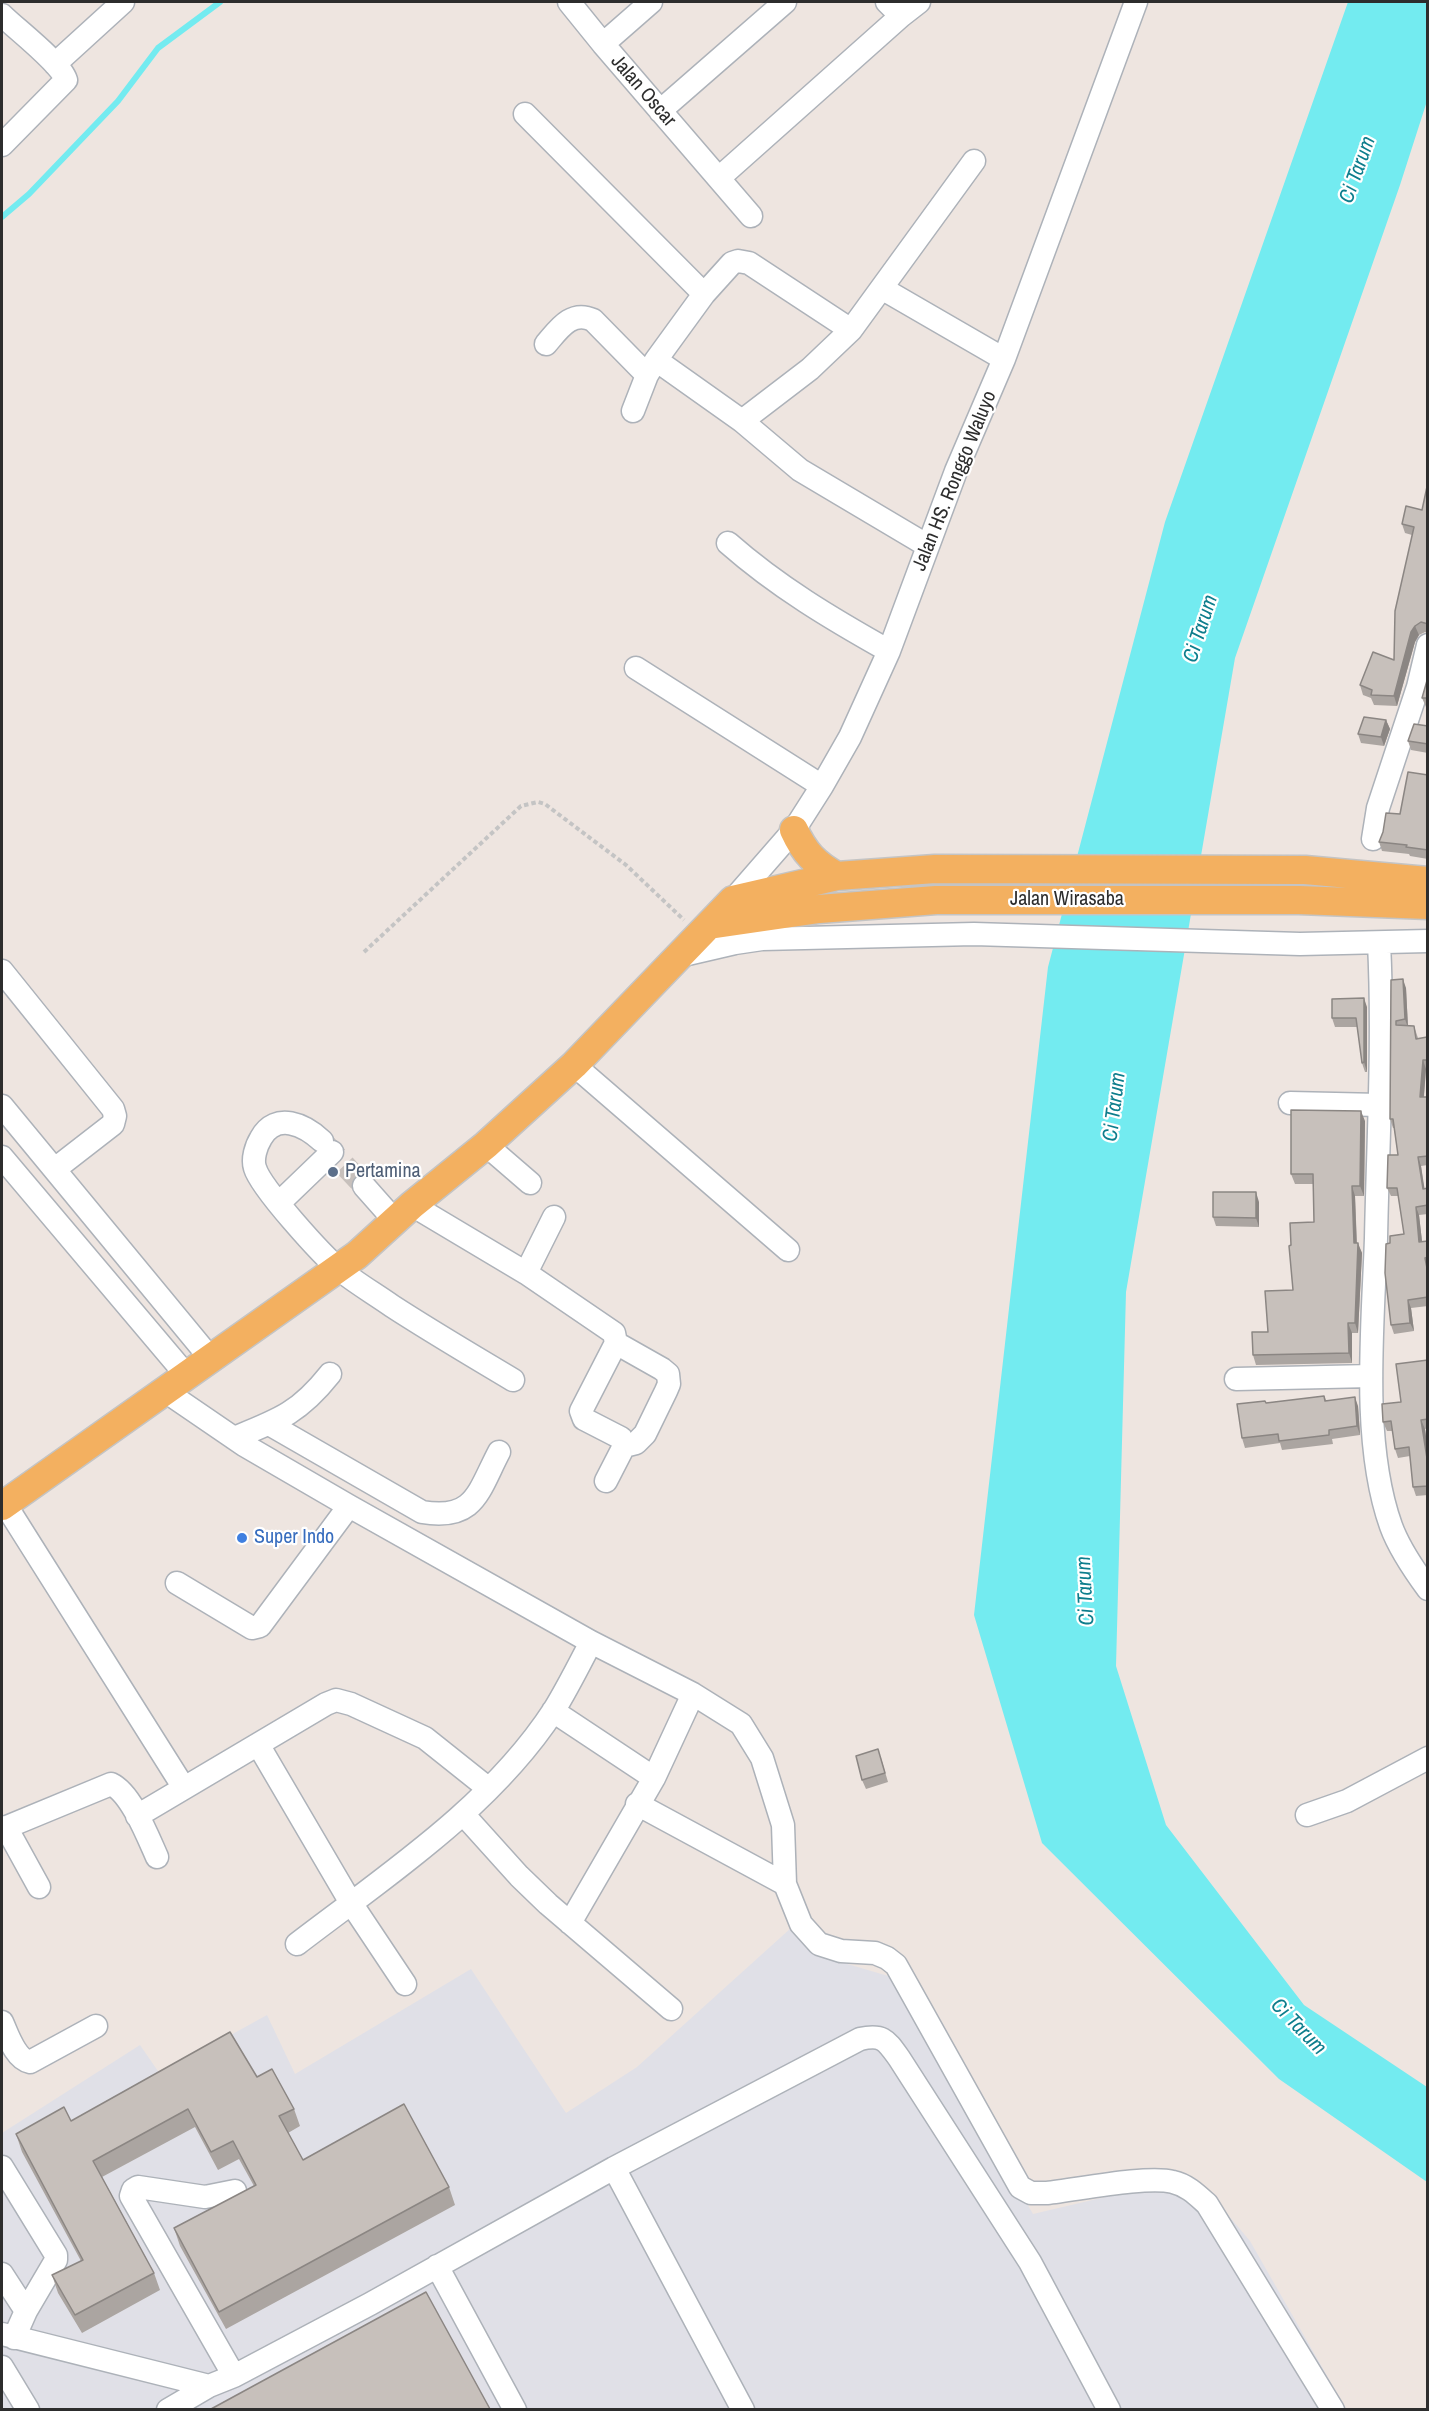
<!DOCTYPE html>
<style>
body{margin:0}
#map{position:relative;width:1429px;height:2411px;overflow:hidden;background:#eee5e0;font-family:"Archivo Narrow",sans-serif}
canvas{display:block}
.frame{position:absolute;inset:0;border:3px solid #2d2d2d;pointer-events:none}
</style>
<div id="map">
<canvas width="1429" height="2411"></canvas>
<div class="frame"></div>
</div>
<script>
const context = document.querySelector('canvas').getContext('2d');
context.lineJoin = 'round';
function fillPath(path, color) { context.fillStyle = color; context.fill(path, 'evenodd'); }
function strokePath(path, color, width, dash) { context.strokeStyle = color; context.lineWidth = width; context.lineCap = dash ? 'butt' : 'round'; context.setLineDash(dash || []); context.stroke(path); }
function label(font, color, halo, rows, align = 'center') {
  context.font = font + ' "Archivo Narrow",sans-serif'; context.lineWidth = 4.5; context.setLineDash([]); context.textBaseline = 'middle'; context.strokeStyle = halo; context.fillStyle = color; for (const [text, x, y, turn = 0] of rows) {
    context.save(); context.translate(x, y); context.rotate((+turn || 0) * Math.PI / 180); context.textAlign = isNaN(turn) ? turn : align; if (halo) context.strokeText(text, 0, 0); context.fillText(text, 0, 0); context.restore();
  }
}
fillPath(new Path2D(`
 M801 1919 827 1958 895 1978 1033 2214 1169 2182 1207 2190 1250 2241 1346 2409 2 2410V2133L140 2045 160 2074 267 2015 295 2074 471 1969 566 2113 637 2067Z`), '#e0e0e7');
fillPath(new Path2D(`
 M1348 2H1427V101L1400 185 1235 658 1126 1292 1116 1666 1166 1825 1304 2005 1427 2087V2182L1279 2079 1042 1843 974 1615 1048 967 1165 522Z`), '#73ebf0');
strokePath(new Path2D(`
 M2 217 29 194 118 101 158 48 220 2`), '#73ebf0', 6);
strokePath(new Path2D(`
 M322 1141 364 1186`), '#c7c0bc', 22, [22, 11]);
const minor = new Path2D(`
 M569 2 603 44 751 216
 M2 15C16 29 61 63 66 80L2 145
 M901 16 919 2
 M603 44 651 2
 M55 64 123 2
 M660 111 785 2
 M525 114 704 294
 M719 178 901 16 887 2
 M883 289 1004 359
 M546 344C559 329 571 310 593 320L647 375
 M656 360 742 421 800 470 928 546
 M633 411 647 375 656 360 704 294 732 263 738 261 749 263 851 330
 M742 421 810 369 851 330 974 161
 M728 543C778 587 832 619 889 651
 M636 668 822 786
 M1373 839 1378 808 1418 687 1428 645
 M733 900 794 830 822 786 850 737 889 651 956 471 1004 359 1136 2
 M1379 943C1384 1041 1378 1139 1376 1238 1373 1326 1361 1442 1391 1526 1399 1548 1414 1570 1428 1589
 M679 956 735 943 762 939 974 934 1300 944 1428 941
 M2 971 113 1109 115 1116 113 1124 55 1169
 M574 1065 788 1250
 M1290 1103 1380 1105
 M2 1106 211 1359
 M322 1141C305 1125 276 1111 261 1138 256 1146 252 1159 255 1168 261 1188 322 1255 340 1270 356 1283 375 1294 392 1306 432 1332 473 1356 513 1380
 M486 1145 530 1183
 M2 1157 187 1376
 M364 1186 395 1221
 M279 1203 332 1152
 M412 1205 526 1273 614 1333 616 1343 581 1411 584 1419 621 1438 624 1446 606 1481
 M526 1273 554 1217
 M616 1343 662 1369 668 1374 669 1384 666 1391 645 1434 636 1443 624 1446
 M1236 1379 1371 1376
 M165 1391 244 1445 349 1506 591 1642 693 1694 741 1724 762 1758 783 1825 785 1884 801 1924 819 1944 841 1951 875 1953 887 1958 896 1965 1020 2187 1031 2193H1047C1076 2190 1148 2175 1173 2182 1187 2185 1197 2195 1207 2204L1333 2410
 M269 1424 422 1512C475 1521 478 1492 499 1452
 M234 1438C279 1420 299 1413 330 1374
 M5 1504 184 1788
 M177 1583 252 1628 260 1626 349 1506
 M553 1711 654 1778
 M259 1746 351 1903 405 1984
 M637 1804 785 1884
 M464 1815 519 1876 548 1904 671 2009
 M1307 1815 1347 1801 1428 1758
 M137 1816 326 1704 336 1700 351 1704 425 1738 489 1789
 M6 1827 39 1887
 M2 1829 111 1784C131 1793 148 1837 157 1857
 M570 1923 654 1778 693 1694
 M297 1944C387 1875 491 1807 554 1710 567 1689 579 1665 591 1642
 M2 2022C8 2035 15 2059 30 2062L96 2026
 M2 2167 56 2255V2260L26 2311 14 2338
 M614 2168 743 2410
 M437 2266 515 2410
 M2 2274 26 2311
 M2 2334 209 2386 234 2376 370 2304 614 2168 860 2039C883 2034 886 2040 899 2058L1030 2262 1109 2410
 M2 2367 28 2410
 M234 2376 131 2196 133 2190 138 2187 205 2197 235 2191
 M168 2410 209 2386`);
const major = new Path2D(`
 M794 830C804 852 815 864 837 876
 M709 925 819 909 936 900H1299L1428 905
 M2 1506 357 1255 412 1205 486 1145 574 1065 733 900 837 876 935 869 1305 870 1428 881`);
strokePath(minor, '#adb2b9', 25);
strokePath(major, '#c4c4c4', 31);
strokePath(new Path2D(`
 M364 952 521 806 538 802 545 804 626 865 684 920`), '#c4c4c4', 4, [4.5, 3]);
strokePath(minor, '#fff', 22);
strokePath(major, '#f3b060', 28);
fillPath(new Path2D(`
 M1428 482V633L1425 632 1419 635 1415 642 1397 706 1374 705 1371 698 1363 695 1360 685 1394 660 1412 535 1405 533 1402 524 1422 510Z
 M1428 677V707H1426L1422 698Z
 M1386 720 1390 729 1384 746 1361 743 1358 734Z
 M1428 726V753L1411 750 1408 741Z
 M1428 775V859L1410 856 1409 854 1382 851 1379 842 1400 814Z
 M1391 980 1406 988 1408 1026H1414L1418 1038H1428V1069H1426L1424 1097H1428V1165L1421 1166 1424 1189 1428 1188V1214L1419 1215 1422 1241H1428V1306L1411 1308 1414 1331 1394 1334 1391 1325 1390 1243 1404 1234 1398 1196H1391L1387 1188 1398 1155 1394 1128H1393L1390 1119Z
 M1367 1007V1072H1365L1362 1063 1357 1027H1335L1332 1018Z
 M1365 1121 1364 1196H1355L1357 1243 1362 1253 1358 1333H1352V1363L1256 1365 1253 1355 1293 1290 1314 1222 1313 1184H1295L1291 1174Z
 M1259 1202V1227L1216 1226 1213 1217Z
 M1428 1360V1428L1425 1429 1428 1451V1495L1416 1496 1413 1487 1410 1456 1398 1458 1395 1449 1393 1431H1387L1383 1422 1401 1402Z
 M1324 1396 1326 1400 1358 1406 1360 1435 1332 1439 1333 1444 1282 1450 1280 1443 1245 1448 1242 1438 1265 1401 1266 1403Z
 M881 1758 888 1782 866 1789 862 1780Z
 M257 2077 294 2109 300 2126 288 2133 303 2160 449 2187 455 2205 226 2329 180 2246 174 2228 254 2186 239 2159 218 2170 195 2127 102 2177 154 2273 160 2290 82 2333 58 2293 52 2275 81 2261 22 2152 16 2134Z`), '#aba5a1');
fillPath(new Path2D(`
 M1415 626 1419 635 1415 642 1397 706 1394 696 1411 632Z
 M1386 720 1390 729 1384 746 1381 737Z
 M1403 979 1406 988 1408 1028 1405 1019Z
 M1364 998 1367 1007V1072L1364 1062Z
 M1423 1060 1426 1069 1423 1106 1420 1097Z
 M1361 1111 1365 1121 1364 1196 1360 1186Z
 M1418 1157 1421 1166 1426 1198 1423 1189Z
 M1352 1186 1355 1196 1357 1253 1354 1243Z
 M1256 1192 1259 1202V1227L1256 1218Z
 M1416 1207 1419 1215 1423 1250 1419 1242Z
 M1358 1243 1362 1253 1358 1333 1355 1323Z
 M1408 1300 1411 1308 1414 1331 1410 1323Z
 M1348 1323 1352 1333V1363L1349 1353Z
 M1355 1397 1358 1406 1360 1435 1357 1426Z
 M1421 1420 1425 1429 1428 1451V1466Z`), '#8b8683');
const building = new Path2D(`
 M1428 482V624L1421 622 1415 626 1411 632 1394 696 1371 695 1372 690 1360 685 1373 652 1394 660 1395 611 1414 527 1402 524 1406 506 1422 510Z
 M1428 677V698H1422Z
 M1364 717 1386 720 1381 737 1358 734Z
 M1414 724 1428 726V744L1408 741Z
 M1408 772 1428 775V850L1406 847 1407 845 1379 842 1383 832 1386 813 1400 814Z
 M1403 979 1405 1019 1396 1021V1025L1414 1026 1416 1039 1427 1037 1428 1039V1060H1423L1420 1097H1428V1156L1418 1157 1423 1189 1428 1188V1205L1416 1207 1419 1242 1428 1241V1257L1425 1258 1428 1273V1297L1408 1300 1410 1323 1391 1325 1385 1273 1386 1244 1390 1243V1236L1404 1234 1397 1188H1387L1388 1155H1398L1393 1119H1390L1391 980Z
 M1364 998V1062L1362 1063 1356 1018H1332V999Z
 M1291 1110 1361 1111 1360 1186H1352L1354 1243H1358L1355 1323H1348L1349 1353 1253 1355 1252 1332H1268L1265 1291 1293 1290 1289 1246 1291 1245 1290 1223 1314 1222 1313 1174H1291Z
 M1213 1192H1256V1218L1213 1217Z
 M1428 1360V1419L1421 1420 1428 1465V1486L1413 1487 1409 1447 1395 1449 1391 1421 1383 1422 1382 1404 1401 1402 1396 1364Z
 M1324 1396 1325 1401 1355 1397 1357 1426 1329 1430V1435L1279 1441 1278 1434 1242 1438 1237 1404 1265 1401 1266 1403Z
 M878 1749 885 1773 862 1780 856 1756Z
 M230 2032 257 2077 272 2069 294 2109 279 2116 303 2160 404 2104 449 2187 219 2312 174 2228 256 2185 233 2141 211 2152 188 2109 93 2161 154 2273 75 2315 52 2275 83 2260 16 2134 64 2107 71 2121Z
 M426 2292 490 2409H211Z`);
fillPath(building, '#c7c0bb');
strokePath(building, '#8b8683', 1.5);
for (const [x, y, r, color] of [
 [333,1172,6,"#5c6f8a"],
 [242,1538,6,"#3f7fe0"]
]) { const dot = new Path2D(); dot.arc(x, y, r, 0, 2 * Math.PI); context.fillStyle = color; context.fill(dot); strokePath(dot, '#fff', 2); }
label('20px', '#2d2d2d', '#fff', [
 ["Jalan Oscar",643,91,49],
 ["Jalan HS. Ronggo Waluyo",955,481,-68],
 ["Jalan Wirasaba",1067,900]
]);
label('20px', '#4e5e75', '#fff', [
 ["Pertamina",345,1172]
], 'left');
label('20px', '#366cbe', '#fff', [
 ["Super Indo",254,1538]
], 'left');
label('italic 21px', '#0d7d8c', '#fff', [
 ["Ci Tarum",1358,170,-70],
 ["Ci Tarum",1201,629,-72],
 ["Ci Tarum",1115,1107,-83],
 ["Ci Tarum",1086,1591,-93],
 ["Ci Tarum",1298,2027,46]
]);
</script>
